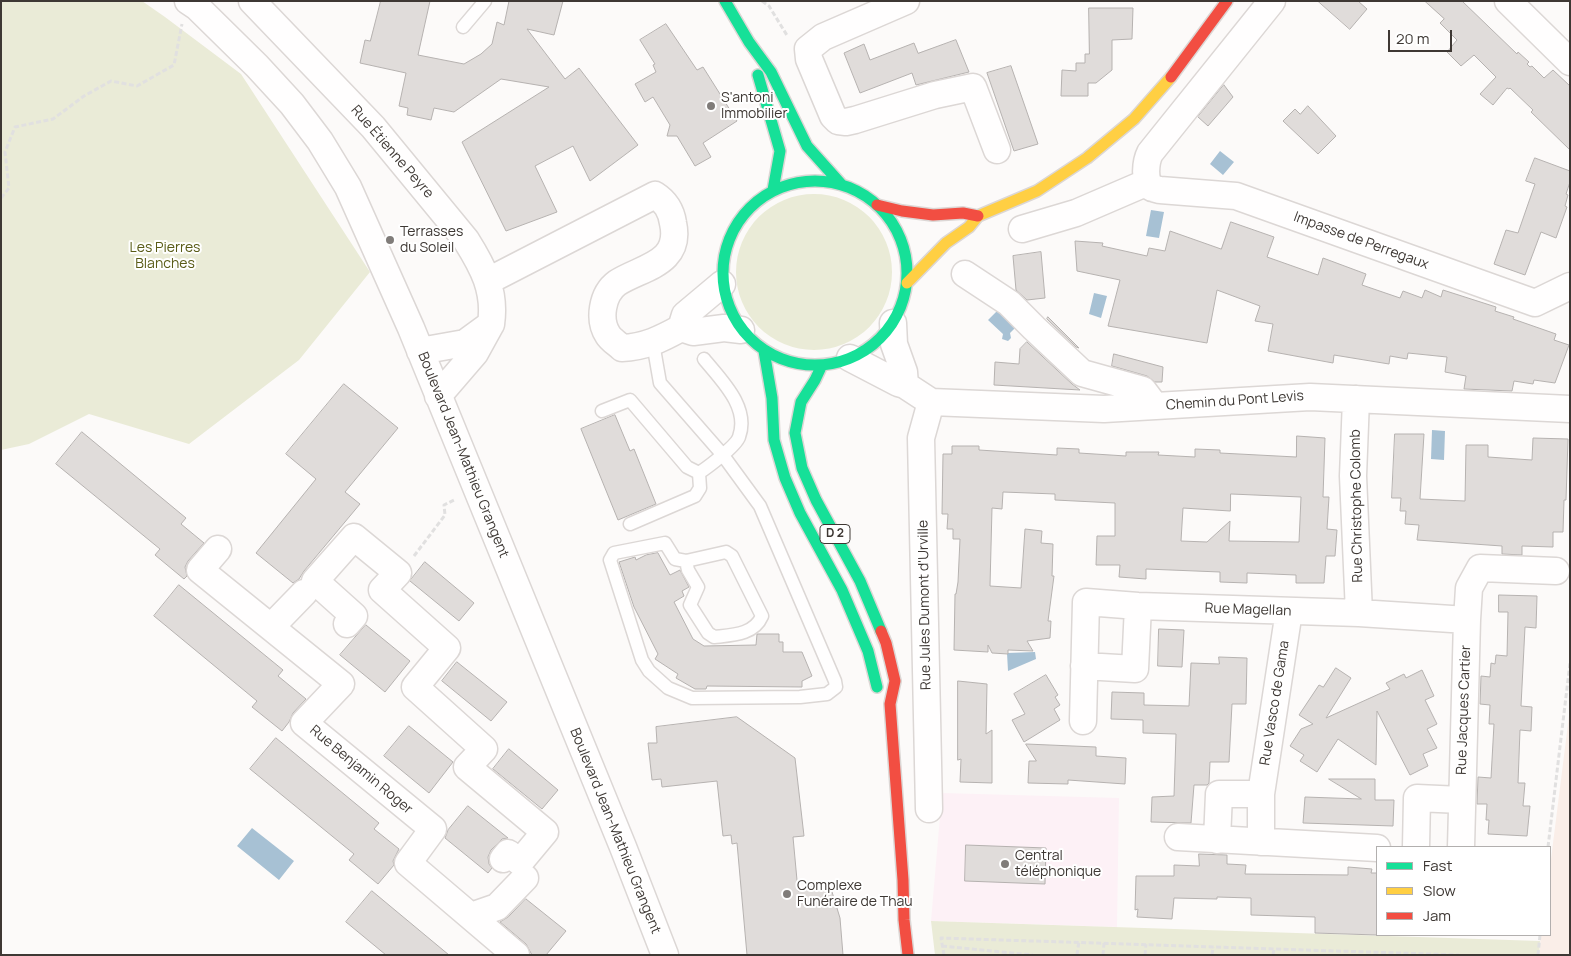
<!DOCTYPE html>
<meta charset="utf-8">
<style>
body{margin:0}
#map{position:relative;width:1571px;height:956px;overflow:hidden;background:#fcfaf9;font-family:Manrope,sans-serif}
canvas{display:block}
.frame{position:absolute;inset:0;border:2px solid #3e3834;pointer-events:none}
.legend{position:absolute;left:1376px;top:846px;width:175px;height:90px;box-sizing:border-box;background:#fff;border:1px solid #b2afae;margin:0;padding:6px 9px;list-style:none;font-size:15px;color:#3e3834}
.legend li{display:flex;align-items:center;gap:10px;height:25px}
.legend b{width:25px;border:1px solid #b2afae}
.scale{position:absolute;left:1388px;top:30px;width:64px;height:22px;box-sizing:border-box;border:2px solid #3e3834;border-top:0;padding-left:6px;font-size:15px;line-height:18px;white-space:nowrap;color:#3e3834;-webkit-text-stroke:4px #fff;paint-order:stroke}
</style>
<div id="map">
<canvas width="1571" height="956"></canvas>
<div class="frame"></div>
<ul class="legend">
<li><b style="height:6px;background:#16e098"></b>Fast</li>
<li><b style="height:6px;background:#ffcf43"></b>Slow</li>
<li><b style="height:6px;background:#f24e42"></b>Jam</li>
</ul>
<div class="scale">20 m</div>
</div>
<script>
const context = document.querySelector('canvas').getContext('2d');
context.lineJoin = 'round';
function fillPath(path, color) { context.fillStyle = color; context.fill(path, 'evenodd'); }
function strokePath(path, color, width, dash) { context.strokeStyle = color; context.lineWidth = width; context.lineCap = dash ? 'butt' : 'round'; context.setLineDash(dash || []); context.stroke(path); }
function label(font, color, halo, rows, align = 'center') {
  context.font = font + ' Manrope,sans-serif'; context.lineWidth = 4; context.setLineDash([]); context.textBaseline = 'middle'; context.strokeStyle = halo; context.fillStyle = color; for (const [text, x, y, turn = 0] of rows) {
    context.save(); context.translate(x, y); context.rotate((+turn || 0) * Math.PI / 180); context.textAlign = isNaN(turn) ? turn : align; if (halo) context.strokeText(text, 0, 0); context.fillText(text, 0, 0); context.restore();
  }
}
fillPath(new Path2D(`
 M942 793 1119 798 1117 927 931 921Z`), '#fdf1f6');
fillPath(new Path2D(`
 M1570 708V955H1539L1541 935H1550V867Z`), '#faeee8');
fillPath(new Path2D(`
 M1 1H142L165 17 241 74 370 272 299 360 189 444 89 414 29 444 1 450Z
 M736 272a78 78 0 1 1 156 0a78 78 0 1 1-156 0Z
 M931 921 1540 941 1539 955H935Z`), '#eaebd7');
fillPath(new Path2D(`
 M1220 151 1234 162 1223 175 1210 164Z
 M1151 210 1164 212 1159 238 1146 236Z
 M1094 293 1107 296 1101 318 1089 314Z
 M998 310 1016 327 1010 333 1011 338 1008 341 1002 339 1003 334 988 320Z
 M1432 430 1445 431 1444 460 1431 459Z
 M1035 652 1036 659 1008 671 1007 653Z
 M252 828 294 861 279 880 237 846Z`), '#a7c1d4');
const building = new Path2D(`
 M381 1H430L418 55 464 64 481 54 492 44 497 22 504 25 509 1H563L554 35 527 29 565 79 579 68 638 145 590 181 573 146 535 166 557 212 506 231 462 142 549 87 501 79 454 112 434 108 431 120 407 115 408 108 399 106 406 73 360 63 365 40 370 41Z
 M1318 1H1358L1367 9 1350 29Z
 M1425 1H1462L1517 54 1518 52 1529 62 1527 64 1530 67 1532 66 1544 78 1553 70 1570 86V150L1531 112 1533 110 1510 88 1509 89 1507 88 1493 105 1480 94 1496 77 1474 55 1461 66 1447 52 1457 40 1440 23 1444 19Z
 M1089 8H1133L1132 39 1112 40V70L1096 83H1088V96H1061L1062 70 1076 71V63H1085V54H1089Z
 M666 24 697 70 703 67 737 121 703 143 711 157 695 166 677 136H667L670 125 653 97 645 102 635 84 656 72 653 65 655 64 640 40Z
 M956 40 969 72 916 85 912 73 860 93 844 53 864 44 870 60 914 43 918 53Z
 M1011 66 1038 144 1014 151 987 73Z
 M1224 85 1233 97 1208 126 1198 117Z
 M1308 106 1336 136 1318 154 1283 121 1295 109 1300 114Z
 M1535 158 1570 171V182L1566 194 1568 195 1565 206 1567 207 1556 238 1541 232 1525 275 1494 264 1506 230 1518 233 1535 184 1526 181Z
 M1231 222 1274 237 1267 257 1318 275 1323 258 1366 274 1362 285 1400 298 1403 291 1422 298 1425 290 1441 297 1443 290 1496 307 1495 311 1514 317 1513 319 1556 334 1554 340 1569 345 1555 383 1534 380 1533 384 1514 381 1512 391 1464 389 1466 376 1445 372 1447 357 1408 353 1407 359 1390 356 1389 364 1334 355 1333 363 1268 351 1273 324 1255 321 1260 306 1217 290 1207 343 1108 326 1120 280 1077 271 1075 241 1103 243 1102 246 1147 256 1149 248 1165 251 1170 231 1221 249Z
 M1041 252 1045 298 1027 300 1016 290 1013 256Z
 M1048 317 1079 348 1076 347 1047 319Z
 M1027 342 1072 384 1080 390 994 385 995 362 1019 364 1020 349Z
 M1114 354 1163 367 1162 382H1155L1147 376 1112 366Z
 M344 384 398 428 345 492 360 504 304 571 299 579 293 583 256 553 316 479 286 454Z
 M615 415 630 451 634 449 656 504 618 520 581 429Z
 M82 432 186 518 181 524 204 543 188 561 185 567 187 576 184 579 155 555 160 549 56 464Z
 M1395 434H1424L1420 499 1465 501 1466 445H1488V457L1532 460 1533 438 1568 439 1566 500H1564L1563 532H1553V547L1522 546V555L1502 554V546L1417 540 1419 525 1405 524 1406 511H1400L1401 498H1392Z
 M1297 436 1325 438 1323 497H1329L1327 529 1337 530 1335 556H1326L1324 583H1296V575L1247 573V583L1220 582V572L1146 569V579L1119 577 1120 565H1096L1097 536H1115V503L1055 500V494L1003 492 1002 509 992 508 990 586 1021 588 1025 529 1042 531 1041 543 1053 544 1052 576H1054L1048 621H1051L1050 638 1027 641 1033 651 1008 650V654L992 653 988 645V652L954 650 955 594H956L958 582 960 539H953V529H947L948 514H942L943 454H952V446H979V450L1057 455V448L1079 449V453L1126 456V452H1159L1158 455 1195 457V449L1220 450V453L1296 457ZM1231 494 1301 497 1299 542 1229 541 1230 521 1207 542 1181 541 1183 508 1230 511Z
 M658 553 670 575 680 570 689 587 682 591 684 596 674 602 693 639 704 646 756 645 757 634H779V642H783V652H802L812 676 802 681V687L707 686 706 689H695L676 678 678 674 655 659 658 654 634 607 619 562 635 557 636 560 646 555Z
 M425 562 474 603 459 621 410 581Z
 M179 585 283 670 278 676 306 699 293 713 289 722 282 731 252 707 257 701 154 616Z
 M1499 595 1537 596 1536 628 1525 627 1521 706 1532 707 1531 731 1520 730 1518 783H1525L1523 806H1530L1527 836 1488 834 1489 820H1486L1487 804H1477L1478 777 1491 778 1494 724H1489L1490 705 1480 704 1481 676 1490 677 1491 663 1495 664 1496 655 1507 656 1508 612H1499Z
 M366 625 410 661 385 692 340 655Z
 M1159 629 1184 630 1182 667 1158 666Z
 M1219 657 1247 658 1246 704H1232L1229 762H1210L1209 783 1207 785H1194L1191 823 1151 822 1152 797 1174 796 1176 734 1143 733V720L1111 719 1112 692 1144 693V705L1189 706 1191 663 1219 664Z
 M457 662 507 702 491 721 442 681Z
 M1336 668 1351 678 1326 718 1390 689 1386 683 1404 674 1406 678 1422 670 1434 696 1425 700 1437 724 1427 729 1437 748 1423 754 1428 766 1410 775 1377 711 1376 765 1338 739 1317 772 1300 761 1304 755 1290 746 1301 729 1313 724 1299 715 1319 685 1323 687Z
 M1046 675 1058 695 1055 697 1060 705 1054 709 1060 720 1024 742 1012 720 1025 714 1014 694Z
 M958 681 987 684 986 734 992 730V783L960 782 961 759 958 760Z
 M737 717 795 758 804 836 793 837 798 891 829 882 840 918 843 955H747L737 843 732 844 731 835 723 836 717 781 662 787 661 779 652 780 648 743H657L656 727Z
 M409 726 453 762 429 793 384 756Z
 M276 738 379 823 374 829 399 849 393 861 394 865 378 884 349 860 354 854 250 769Z
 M1026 744 1096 747V756L1126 758 1125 784 1068 780V784L1028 783 1029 761H1036Z
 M509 749 558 790 542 809 493 769Z
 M1329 779H1375V800H1394L1393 826 1303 823 1305 797 1361 799Z
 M468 806 508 838 502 839 491 850 488 857 489 864 492 868 488 873 445 838 448 830Z
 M966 845 1046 848 1045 884 965 881Z
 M1199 854 1227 855V864L1246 865 1245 874 1348 875V867L1372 869 1371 873H1377V935L1315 933V917L1251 915V898L1217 897V899L1174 898 1172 919 1137 917 1138 909 1135 910 1136 876H1174V865L1199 866Z
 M372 891 449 955H386L346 922Z
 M526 899 566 931 546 955H532L526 944 500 922 508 917Z`);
fillPath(building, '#e0dcda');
strokePath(building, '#b6b2b0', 1);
const lane = new Path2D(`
 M463 27 485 1
 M653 343 660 383 722 454 760 506 835 681 836 687 827 694 800 697 692 698 668 688 649 671 642 660 610 560 614 553 665 543 675 559 686 561 726 552 732 556 762 616C754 635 732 635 714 637L708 633 690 605 698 587 688 570 686 561
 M602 411 630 400 687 467 699 473
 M699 473C708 467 736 446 739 437 750 407 721 380 704 359
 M630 524 695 496 700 488 699 473`);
const street = new Path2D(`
 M188 1 197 7 257 66 292 104 320 141 348 187 411 328 623 847 665 955
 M252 1 373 127 466 240C483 267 496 291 491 324
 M906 1 823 37 808 49 809 59 833 116 838 121 846 122 855 120 935 95 973 87 997 150
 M1272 1 1150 153C1146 161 1143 181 1152 188 1153 188 1159 190 1160 190L1236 196 1535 303 1570 286
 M1508 1 1570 62
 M1022 229 1076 213 1148 182
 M965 274 1009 303 1034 328 1082 373 1143 390 1155 406
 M488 281 655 195C666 202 671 210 673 223 682 264 642 267 617 283 602 294 598 320 608 335 611 340 618 344 622 348 645 347 661 339 681 328L693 332 724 328 741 330
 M681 328 685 315 722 284
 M420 351 465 343 491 324 475 353 438 396
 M850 358 898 383 905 385 904 372 894 344 893 323
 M905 385 931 402 1104 409 1310 397 1570 409
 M1356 399 1353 476 1359 613
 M218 549 200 570 341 684 304 723 433 829 408 863 516 955
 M347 624 354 616 315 581 354 537 398 573 382 590 447 648 415 687 484 749 467 767 545 832 520 862 508 853 503 859
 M271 627 304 593
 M1084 666 1135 669 1138 606
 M1083 721 1086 602 1138 606 1359 613 1467 620 1469 588 1480 568 1556 571
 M929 809 921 438 931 402
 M1178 837 1377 848
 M1217 840 1219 794H1261
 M1261 842V794L1289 611
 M1416 847 1417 798 1461 800
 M1461 847 1467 620
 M471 916 497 907 525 878`);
const fast = new Path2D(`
 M725 1 749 42 771 72 807 146 841 184
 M758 75 780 151 773 190
 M723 273a92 92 0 1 1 184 0a92 92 0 1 1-184 0Z
 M764 351 772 398 774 440 785 478 800 513 842 590 868 651 877 687
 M822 365 815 380 801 402 795 433 802 468 816 500 860 581 881 631`);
const slow = new Path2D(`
 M907 283 946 243 969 227 978 216 1037 191 1087 158 1134 119 1171 77`);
const jam = new Path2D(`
 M1171 77 1227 1
 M877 205 902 211 933 215 963 213 978 216
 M881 631 886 643 895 681 890 704 903 880 904 920 908 955`);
strokePath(lane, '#dcd7d5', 15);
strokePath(street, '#dcd7d5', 29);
strokePath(fast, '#dcd7d5', 14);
strokePath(slow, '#dcd7d5', 14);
strokePath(jam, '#dcd7d5', 14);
strokePath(new Path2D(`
 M762 1 769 6 788 37
 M1 198 9 188 5 152 15 127 53 119 84 96 111 81 137 86 174 65 182 24
 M414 556 445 515 444 505 454 500
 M1548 847 1570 663
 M942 946 1033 955
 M944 955 941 938 1459 955
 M1077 955 1079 941
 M1103 955 1104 943
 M1145 955 1146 944
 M1212 955 1213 947
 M1273 955 1274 949
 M1538 955 1540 935`), '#e1e0e0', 3, [5, 2.5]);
strokePath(lane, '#fffefe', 12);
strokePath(street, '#fffefe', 26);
strokePath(fast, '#16e098', 11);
strokePath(slow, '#ffcf43', 11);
strokePath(jam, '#f24e42', 11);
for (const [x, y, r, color] of [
 [711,106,5,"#807c79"],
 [390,240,5,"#807c79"],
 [1005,864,5,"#807c79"],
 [787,894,5,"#807c79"]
]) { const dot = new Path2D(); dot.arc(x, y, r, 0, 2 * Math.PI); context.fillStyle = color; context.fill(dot); strokePath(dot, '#fff', 2); }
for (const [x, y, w] of [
 [835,534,30]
]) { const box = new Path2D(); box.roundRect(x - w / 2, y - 9.5, w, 19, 4); context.fillStyle = '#fff'; context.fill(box); strokePath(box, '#3e3834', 1); }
label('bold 12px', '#3e3834', null, [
 ["D 2",835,534]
]);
label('14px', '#3e3834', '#fff', [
 ["S'antoni",721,98],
 ["Immobilier",721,114],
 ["Terrasses",400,232],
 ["du Soleil",400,248],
 ["Central",1015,856],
 ["téléphonique",1015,872],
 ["Complexe",797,886],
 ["Funéraire de Thau",797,902]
], 'left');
label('14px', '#3e3834', '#fff', [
 ["Rue Étienne Peyre",392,152,49],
 ["Impasse de Perregaux",1361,241,20],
 ["Chemin du Pont Levis",1235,401,-4],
 ["Boulevard Jean-Mathieu Grangent",463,455,68],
 ["Rue Christophe Colomb",1357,506,-91],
 ["Rue Jules Dumont d'Urville",925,605,-91],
 ["Rue Magellan",1248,610,2],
 ["Rue Vasco de Gama",1275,703,-81],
 ["Rue Jacques Cartier",1464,710,-88],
 ["Rue Benjamin Roger",361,770,40],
 ["Boulevard Jean-Mathieu Grangent",615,831,68]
]);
label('14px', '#595b16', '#fff', [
 ["Les Pierres",165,248],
 ["Blanches",165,264]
]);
</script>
